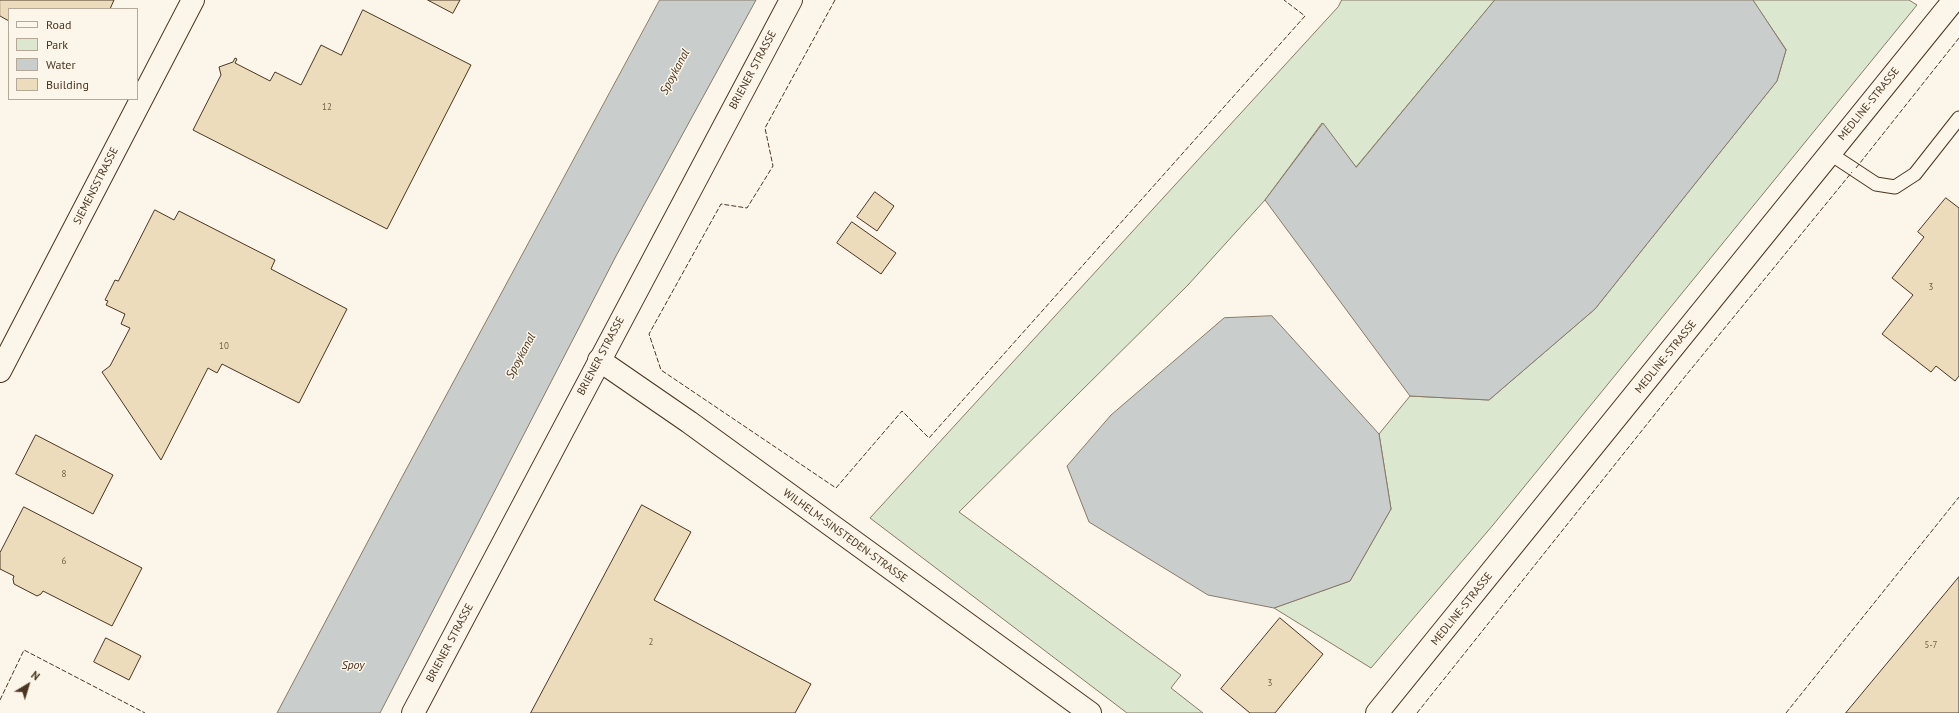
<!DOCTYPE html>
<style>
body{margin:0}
#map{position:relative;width:1959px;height:713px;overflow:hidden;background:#fbf6e9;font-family:"PT Sans",sans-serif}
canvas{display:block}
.legend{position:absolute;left:8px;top:8px;width:130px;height:92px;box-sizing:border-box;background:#fbf6e9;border:1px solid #b4a999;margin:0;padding:5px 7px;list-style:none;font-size:12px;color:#4a3520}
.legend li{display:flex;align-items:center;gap:8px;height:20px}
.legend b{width:20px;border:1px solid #b4a999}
.north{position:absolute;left:8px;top:665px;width:40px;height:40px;-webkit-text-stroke:3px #fbf6e9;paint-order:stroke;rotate:38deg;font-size:11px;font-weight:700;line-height:16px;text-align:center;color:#4a3520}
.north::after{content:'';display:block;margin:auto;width:14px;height:18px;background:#4a3520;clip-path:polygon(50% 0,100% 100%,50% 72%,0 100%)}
</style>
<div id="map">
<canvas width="1959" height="713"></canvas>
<ul class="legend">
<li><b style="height:5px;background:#fbf6e9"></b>Road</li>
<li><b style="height:11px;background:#dce7d0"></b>Park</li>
<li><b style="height:11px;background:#c9cecd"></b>Water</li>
<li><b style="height:11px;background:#ecdcbc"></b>Building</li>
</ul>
<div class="north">N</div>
</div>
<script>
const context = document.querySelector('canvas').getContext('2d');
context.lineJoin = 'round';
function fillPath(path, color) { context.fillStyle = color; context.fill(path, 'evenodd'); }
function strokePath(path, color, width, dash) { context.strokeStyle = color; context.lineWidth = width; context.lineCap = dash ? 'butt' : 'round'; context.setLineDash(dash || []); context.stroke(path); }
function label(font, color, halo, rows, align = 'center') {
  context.font = font + ' "PT Sans",sans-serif'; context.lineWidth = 3; context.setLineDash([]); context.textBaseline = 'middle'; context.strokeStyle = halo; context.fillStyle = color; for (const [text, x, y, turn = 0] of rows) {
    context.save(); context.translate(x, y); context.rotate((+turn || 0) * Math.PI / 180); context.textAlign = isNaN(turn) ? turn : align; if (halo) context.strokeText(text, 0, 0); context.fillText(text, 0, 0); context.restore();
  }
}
const green = new Path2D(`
 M1342 0H1495L1356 167 1322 123 1265 200 1188 285 959 512 1181 675 1171 688 1203 713H1127L870 518 1338 7Z
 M1753 0H1909L1917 5 1493 525 1371 668 1274 608 1350 581 1391 509 1379 434 1410 396 1489 400 1595 309 1777 81 1786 50Z`);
fillPath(green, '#dce7d0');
strokePath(green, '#887966', 1);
const water = new Path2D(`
 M660 0H756L616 256 380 713H277L401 479Z
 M1495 0H1753L1786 50 1777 81 1595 309 1489 400 1410 396 1265 200 1323 123 1356 167Z
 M1272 316 1379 434 1391 509 1350 581 1274 608 1208 595 1089 522 1067 466 1111 415 1224 318Z`);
fillPath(water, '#c9cecd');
strokePath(water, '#887966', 1);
const building = new Path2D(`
 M0 0H114L110 9H9V21L0 16Z
 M428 0H460L453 13Z
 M363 10 471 65 387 229 193 130 221 75 219 67 233 62 235 58 237 59 235 63 270 81 275 72 301 85 321 45 341 55Z
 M875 192 894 206 877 231 857 217Z
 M1946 198 1959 208V376L1955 381 1936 366 1931 372 1882 334 1913 295 1892 278 1924 237 1918 232Z
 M155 210 174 220 179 211 275 260 271 269 347 309 299 403 222 364 217 373 208 368 161 460 102 372 110 366 130 328 121 324 125 314 106 305 108 301 105 300 115 280 118 281Z
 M852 222 896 253 881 274 837 243Z
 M36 435 113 475 93 514 16 474Z
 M642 505 691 532 654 600 811 684 795 713H531Z
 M24 507 142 568 112 626 43 591 41 594 37 596 14 584 13 579 14 576 0 569V553Z
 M1959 577V713H1846Z
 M1280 618 1323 654 1275 713H1250L1221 689Z
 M106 638 141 656 129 680 94 662Z`);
fillPath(building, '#ecdcbc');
strokePath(building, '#4a3520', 1);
const lane = new Path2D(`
 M1829 153 1876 184 1895 187 1915 174 1959 118`);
const street = new Path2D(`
 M599 360 689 422 1090 713
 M0 371 193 0
 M1377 713 1954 0`);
const secondary = new Path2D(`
 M413 713 791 0`);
strokePath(lane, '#4a3520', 15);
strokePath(street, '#4a3520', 24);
strokePath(secondary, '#4a3520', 24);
strokePath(lane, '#fbf6e9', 13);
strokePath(street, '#fbf6e9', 22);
strokePath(secondary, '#fbf6e9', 22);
strokePath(new Path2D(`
 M835 0 765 128 773 166 747 208 721 204 649 334 661 370 836 488 902 411 929 438 1305 16 1284 0
 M1856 168 1959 38
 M0 700 24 650 145 713
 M1417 713 1683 379 1852 172
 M1786 713 1959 497`), '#4a3520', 1, [5, 2]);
label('9px', '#725f47', null, [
 ["12",327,107],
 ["3",1931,287],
 ["10",224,346],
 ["8",64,474],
 ["6",64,561],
 ["2",651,642],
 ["5-7",1931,645],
 ["3",1270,683]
]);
label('11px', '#4a3520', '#fbf6e9', [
 ["BRIENER STRASSE",753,70,-62],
 ["MEDLINE-STRASSE",1869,104,-51],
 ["SIEMENSSTRASSE",96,186,-63],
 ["BRIENER STRASSE",601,356,-62],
 ["MEDLINE-STRASSE",1666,357,-51],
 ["WILHELM-SINSTEDEN-STRASSE",845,536,36],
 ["MEDLINE-STRASSE",1462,609,-51],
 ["BRIENER STRASSE",450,643,-62]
]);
label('italic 12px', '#4a3520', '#fbf6e9', [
 ["Spoykanal",675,72,-62],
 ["Spoykanal",521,356,-62],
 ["Spoy",353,666]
]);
</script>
